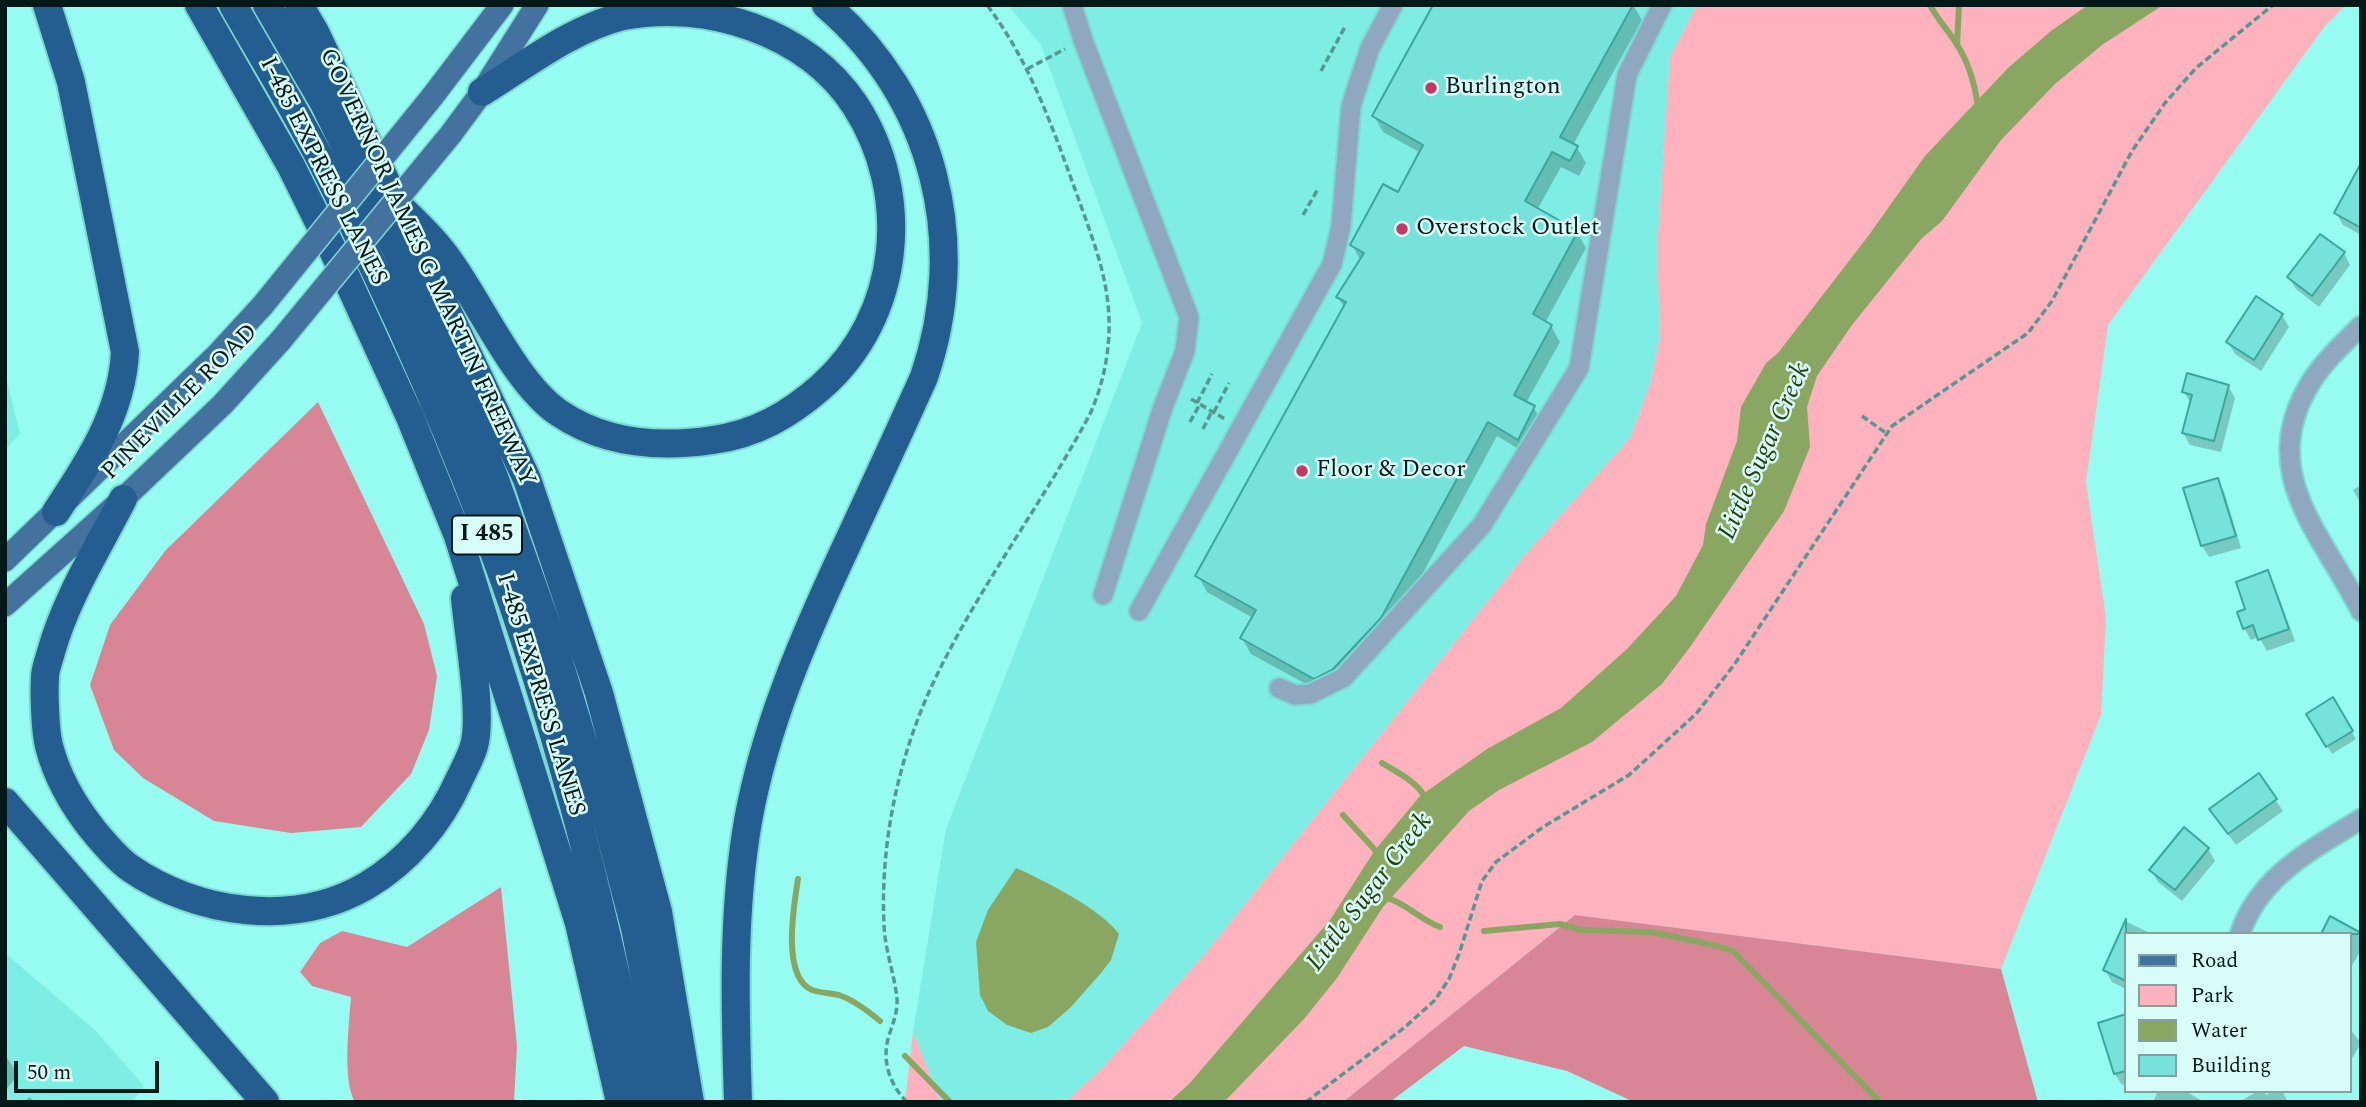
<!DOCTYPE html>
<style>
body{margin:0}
#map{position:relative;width:2366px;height:1107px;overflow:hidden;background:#96fcf2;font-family:Spectral,serif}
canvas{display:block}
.frame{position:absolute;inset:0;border:7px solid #031917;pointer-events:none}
.legend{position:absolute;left:2124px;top:932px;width:228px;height:161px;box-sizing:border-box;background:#d8fdf8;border:2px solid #83a29e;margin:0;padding:9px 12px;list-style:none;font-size:21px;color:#031917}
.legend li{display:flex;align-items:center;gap:14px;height:35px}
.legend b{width:35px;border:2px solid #83a29e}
.scale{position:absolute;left:14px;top:1061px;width:145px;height:32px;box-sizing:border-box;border:4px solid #031917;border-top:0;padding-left:9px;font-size:21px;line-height:24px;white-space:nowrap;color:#031917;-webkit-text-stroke:5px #d8fdf8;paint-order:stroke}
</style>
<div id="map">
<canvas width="2366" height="1107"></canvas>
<div class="frame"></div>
<ul class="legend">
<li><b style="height:9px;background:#43729e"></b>Road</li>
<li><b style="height:19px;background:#fdb2be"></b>Park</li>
<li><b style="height:19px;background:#89a762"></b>Water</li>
<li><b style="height:19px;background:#76e2d9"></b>Building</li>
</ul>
<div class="scale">50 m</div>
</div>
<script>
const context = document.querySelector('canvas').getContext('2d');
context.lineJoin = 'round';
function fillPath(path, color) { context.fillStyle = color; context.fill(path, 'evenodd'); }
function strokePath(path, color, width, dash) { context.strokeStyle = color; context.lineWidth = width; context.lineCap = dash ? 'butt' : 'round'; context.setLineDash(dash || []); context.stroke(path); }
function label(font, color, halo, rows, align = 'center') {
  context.font = font + ' Spectral,serif'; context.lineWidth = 5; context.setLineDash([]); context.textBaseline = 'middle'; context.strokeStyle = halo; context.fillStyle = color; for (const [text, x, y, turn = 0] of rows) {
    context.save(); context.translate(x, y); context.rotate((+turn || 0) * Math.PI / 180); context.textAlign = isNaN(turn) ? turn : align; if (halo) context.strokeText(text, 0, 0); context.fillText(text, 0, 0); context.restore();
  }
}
fillPath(new Path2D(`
 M1008 5H1697L1670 58 1657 250 1660 335 1651 381 1630 438 1524 556 1205 954 1103 1067 1066 1102H941L913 1032 946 829 1142 323 1041 45Z
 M5 372 20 434 5 449Z
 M5 953 95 1030 144 1086 132 1102H5Z`), '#7eede3');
fillPath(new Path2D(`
 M1697 5H2346L2325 26 2108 325 2086 482 2106 618 2101 715 2001 969 1575 915 1343 1102H1066L1103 1067 1205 954 1524 556 1630 438 1651 381 1660 335 1657 250 1670 57Z
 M913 1032 941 1102H905Z`), '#fdb2be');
fillPath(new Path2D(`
 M318 402 424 624 437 676 429 730 411 774 361 827 291 833 214 821 143 778 114 750 90 685 110 625 165 551Z
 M501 887 517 1046 514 1102H355C342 1080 349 1024 351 997L312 986 300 972 320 943 342 931 407 947Z
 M1575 915 2001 969 2038 1102H1634L1567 1071 1464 1046 1390 1102H1343Z`), '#d88695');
fillPath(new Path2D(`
 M2088 5H2163L2102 45 2055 84 2001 140 1942 221 1921 239 1852 325 1817 376 1807 407 1810 447 1784 511 1690 647 1662 684 1592 742 1499 790 1469 811 1383 907 1337 978 1304 1019 1224 1102H1169L1189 1084 1330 920 1375 850 1420 796 1487 749 1561 708 1627 649 1676 596 1703 545 1706 524 1737 441 1741 407 1766 363 1778 353 1869 235 1925 156 2008 68 2051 31Z
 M1016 868C1045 881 1101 909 1119 934L1111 960 1101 973 1071 1007 1048 1027 1031 1033 1007 1025 988 1011 980 995 976 942 988 910Z`), '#89a762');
fillPath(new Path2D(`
 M1435 5H1633L1642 20 1573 145 1577 148 1586 163 1579 176 1561 167 1537 210 1577 232 1586 248 1545 323 1551 326 1560 342 1526 403 1533 407 1543 423 1527 454 1497 436 1390 634 1324 694 1251 654 1242 638 1253 618 1207 592 1198 576 1345 309 1338 297 1361 261 1352 245 1398 194 1421 153 1383 132 1374 116Z
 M2361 167V235L2343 225 2336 213Z
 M2344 253 2350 265 2319 307 2296 289 2289 278Z
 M2282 315 2289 327 2261 371 2235 354 2228 342Z
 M2228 386 2235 398 2221 452 2190 445 2183 433 2191 404 2184 392Z
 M2217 480 2224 491 2241 548 2209 557 2202 546 2185 489Z
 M2361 485V504L2353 490Z
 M2267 573 2274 584 2295 641 2267 651 2259 637 2251 640 2244 628 2248 610Z
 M2332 700 2356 739 2332 754 2308 715Z
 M2259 776 2283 811 2236 845 2218 821Z
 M2208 849 2215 861 2182 901 2158 882 2151 870Z
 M2127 922 2152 934H2126V989L2112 982 2105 970Z
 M2357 933 2361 940V950L2350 969V934Z
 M2126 1016V1084L2122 1085 2115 1074 2100 1024Z
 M2350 1029 2361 1043 2350 1062Z
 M5 1055 18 1074 5 1091Z
 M2158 1091H2185L2204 1102H2153Z
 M2258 1091H2263L2266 1095 2273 1091H2282L2288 1102H2239Z
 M29 1097 36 1102H25Z`), '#0003');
strokePath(new Path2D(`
 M1930 5C1937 19 1948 30 1956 43 1968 61 1975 85 1978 107
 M1957 45 1959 5
 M1382 763C1398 773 1418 782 1426 799
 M1343 815 1375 850 1377 856
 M798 879C794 905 781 977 812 990 821 993 830 993 839 995 854 1000 868 1011 880 1021
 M1384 898C1401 899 1422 921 1440 927
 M1484 931 1560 924 1581 930 1651 932 1713 945 1733 951 1880 1102
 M905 1056 950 1102`), '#89a762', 6);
const building = new Path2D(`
 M1433 5H1633L1560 137 1578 146 1570 161 1552 152 1525 201 1578 231 1533 314 1552 325 1514 395 1535 406 1518 440 1488 422 1381 618 1332 670 1314 679 1240 638 1256 610 1195 576 1346 302 1336 297 1364 253 1350 245 1383 184 1398 192 1423 145 1372 116Z
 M2361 163V228L2334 213Z
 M2320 234 2345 252 2312 296 2287 277Z
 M2256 296 2283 314 2254 360 2226 342Z
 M2187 373 2229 385 2214 441 2182 433 2192 395 2182 392Z
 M2218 478 2236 536 2201 546 2183 488Z
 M2268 570 2289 629 2258 640 2253 625 2243 629 2237 612 2245 609 2236 582Z
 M2333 697 2353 731 2326 747 2306 714Z
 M2259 773 2277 799 2228 834 2209 809Z
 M2184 827 2209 848 2175 890 2149 870Z
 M2330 916 2361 933V934H2321Z
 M2126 919V981L2103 970Z
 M2126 1014V1071L2114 1074 2098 1023Z`);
fillPath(building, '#76e2d9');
strokePath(building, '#3ca69e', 2);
const minor = new Path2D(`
 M1072 5 1083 40 1189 317 1185 351 1163 407 1103 595
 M2361 326C2344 343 2324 361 2311 382 2255 472 2322 533 2361 611
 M1139 611 1332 264 1341 226 1351 106 1370 48 1393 5
 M1279 688 1295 695 1310 694 1343 678 1482 525 1579 368 1627 75 1662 5
 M2240 934C2259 876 2313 849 2361 819`);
const major = new Path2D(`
 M432 97 502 5
 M451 134 482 92 537 5
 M5 560 217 355 263 305
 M5 605 123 499 223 404 281 340`);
const highway = new Path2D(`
 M47 5 71 82 125 352C122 413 89 462 56 512
 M199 5 291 166 347 279 410 417 458 536 579 923 620 1102
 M233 5C264 60 298 114 326 170 393 303 455 442 505 582 565 752 607 926 643 1102
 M267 5 324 103 397 251 447 362 494 477 555 649 609 828 635 928 670 1102
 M299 5 315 32 527 479 599 693 658 912 690 1102
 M398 205C416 223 436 241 450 262 481 305 516 384 559 413 605 444 660 448 713 440 756 434 789 415 821 387 901 317 913 194 855 105 807 32 707 0 623 16 571 29 526 65 482 92
 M123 499C98 548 66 598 51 652 49 660 45 669 45 677 44 694 45 730 49 746 57 777 74 806 93 830 104 843 116 858 130 868 196 914 294 928 366 886 407 862 440 823 459 780 464 769 471 757 474 746 483 715 468 633 465 598
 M5 802 265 1102
 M738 1102C735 1008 732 913 748 821 765 726 804 637 844 551 871 493 898 435 924 377 970 243 935 98 826 5`);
strokePath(minor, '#7ed8cf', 23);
strokePath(major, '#7ed8cf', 26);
strokePath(highway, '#7ed8cf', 32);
strokePath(new Path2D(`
 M1027 69 1065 49
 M1321 71 1346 25
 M1303 215 1318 189
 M1191 399 1225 419
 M1197 403 1212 374
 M1214 412 1229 383
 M1862 416 1886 433
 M1190 422 1200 404
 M1203 429 1212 411
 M907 1102C890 1085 882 1062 888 1039 892 1025 898 1013 897 998 894 973 885 950 884 925 880 842 899 754 935 679 979 587 1042 504 1090 414 1105 381 1112 341 1108 304 1104 265 1089 229 1076 192 1052 126 1030 62 987 5
 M1306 1102 1404 1028 1435 1000 1449 979 1459 954 1482 881 1496 862 1543 827 1629 775 1696 714 1734 665 1892 426 2028 333 2052 301 2132 151 2165 103 2196 68 2273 5`), '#559891', 3.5, [7, 3.5]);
strokePath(minor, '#8fa8c0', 19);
strokePath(major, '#43729e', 23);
strokePath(highway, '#245e90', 28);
const majorBridge = new Path2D(`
 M263 305 432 97
 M281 340 451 134`);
strokePath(majorBridge, '#7ed8cf', 26, []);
strokePath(majorBridge, '#43729e', 23);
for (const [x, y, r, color] of [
 [1431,88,7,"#c73861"],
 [1402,229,7,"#c73861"],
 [1302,471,7,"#c73861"]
]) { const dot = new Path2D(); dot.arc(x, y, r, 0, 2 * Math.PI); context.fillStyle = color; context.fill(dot); strokePath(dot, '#d8fdf8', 2.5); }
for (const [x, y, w] of [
 [487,535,70]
]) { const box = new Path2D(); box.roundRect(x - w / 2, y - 19.5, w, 39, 5); context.fillStyle = '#d8fdf8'; context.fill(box); strokePath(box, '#031917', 2); }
label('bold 23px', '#031917', null, [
 ["I 485",487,535]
]);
label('24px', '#031917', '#d8fdf8', [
 ["Burlington",1445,88],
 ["Overstock Outlet",1416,229],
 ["Floor & Decor",1316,471]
], 'left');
label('24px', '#031917', '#d8fdf8', [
 ["I-485 EXPRESS LANES",322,172,63],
 ["GOVERNOR JAMES G MARTIN FREEWAY",426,268,65],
 ["PINEVILLE ROAD",181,403,-45],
 ["I-485 EXPRESS LANES",539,695,73]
]);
label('italic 26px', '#2a3d08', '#d8fdf8', [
 ["Little Sugar Creek",1766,452,-66],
 ["Little Sugar Creek",1371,893,-53]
]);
</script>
